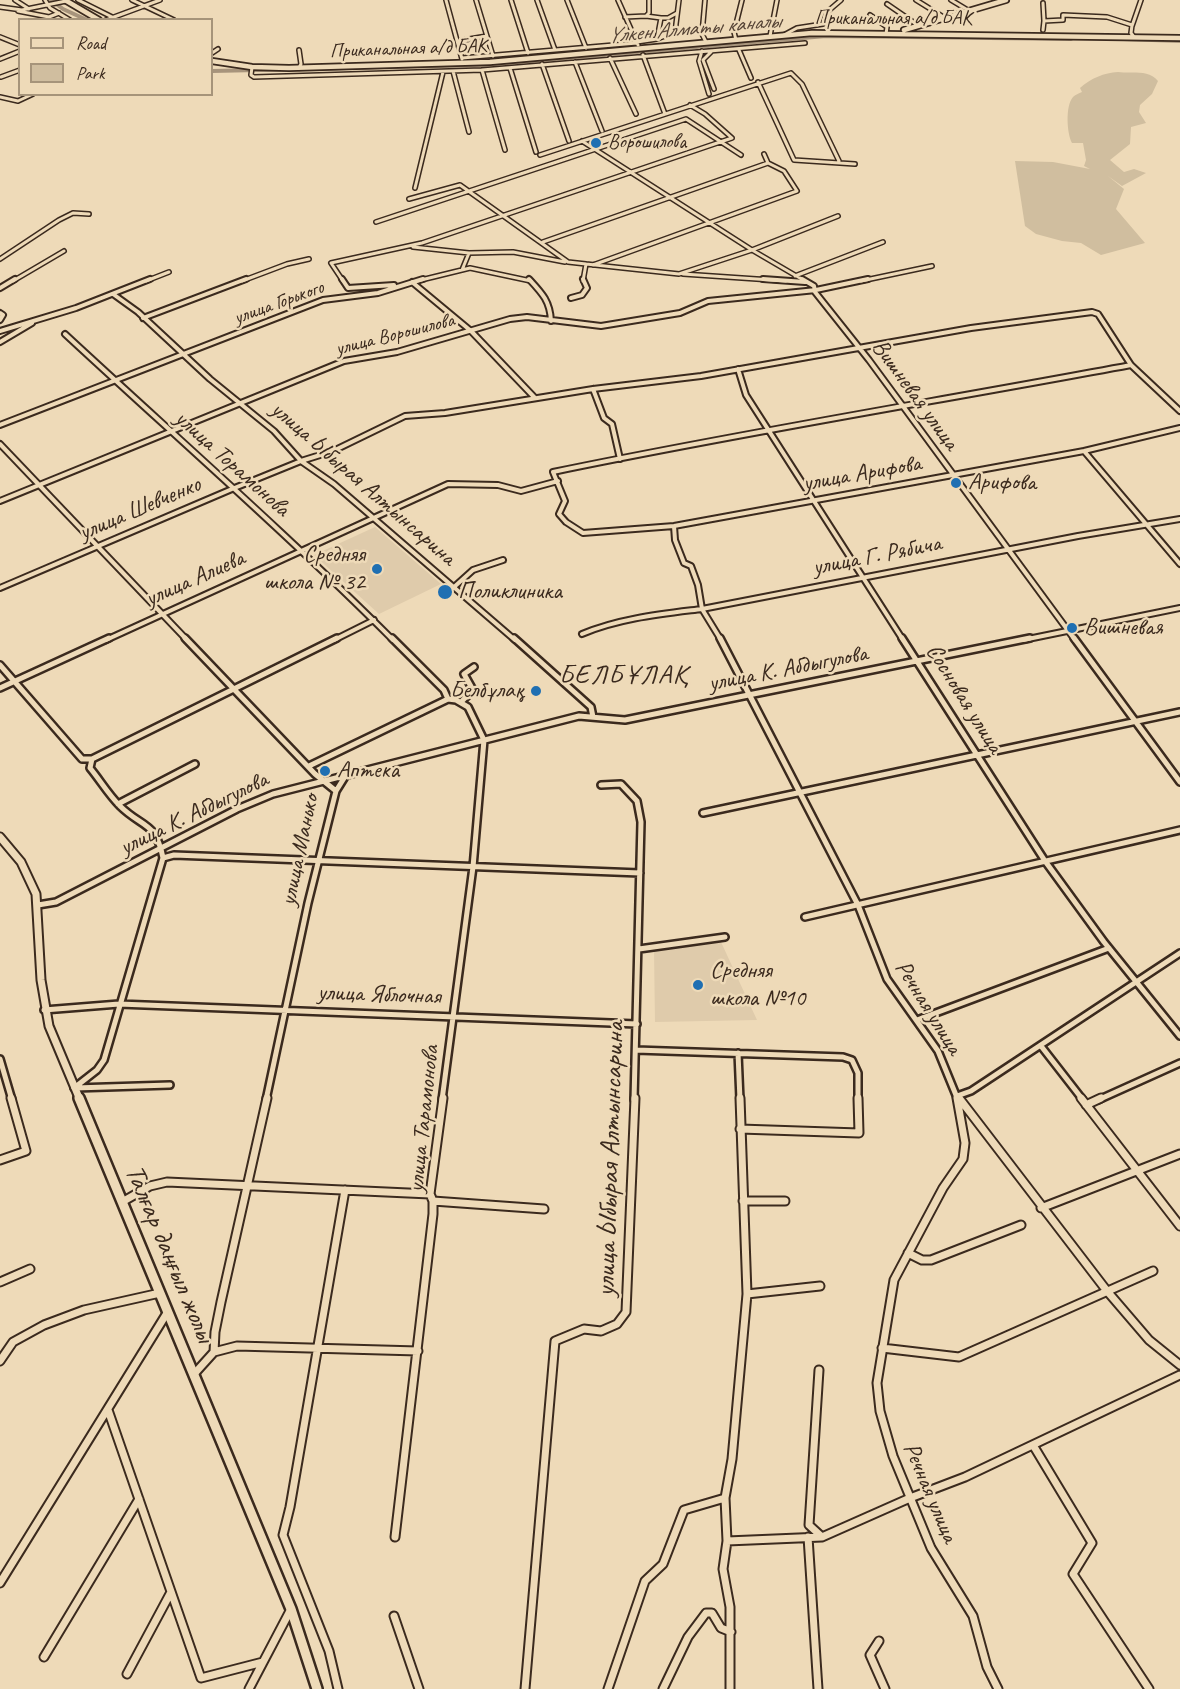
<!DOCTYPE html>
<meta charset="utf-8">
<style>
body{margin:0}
#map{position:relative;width:1180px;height:1689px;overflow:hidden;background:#eedab8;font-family:Caveat,sans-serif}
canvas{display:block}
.legend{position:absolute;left:18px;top:18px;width:195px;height:78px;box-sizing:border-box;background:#eedab8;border:2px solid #a6947a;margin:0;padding:8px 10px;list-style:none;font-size:18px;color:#3b2a1e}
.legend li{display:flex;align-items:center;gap:12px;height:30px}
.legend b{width:30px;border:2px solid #a6947a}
</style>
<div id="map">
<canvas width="1180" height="1689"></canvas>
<ul class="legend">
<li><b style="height:8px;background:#eedab8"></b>Road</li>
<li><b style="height:16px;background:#d0be9f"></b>Park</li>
</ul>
</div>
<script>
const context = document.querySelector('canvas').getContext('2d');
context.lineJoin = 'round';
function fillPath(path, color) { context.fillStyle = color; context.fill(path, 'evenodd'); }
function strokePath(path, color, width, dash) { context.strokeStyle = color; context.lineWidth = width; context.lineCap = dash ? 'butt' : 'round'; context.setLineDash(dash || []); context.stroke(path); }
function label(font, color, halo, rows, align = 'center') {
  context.font = font + ' Caveat,sans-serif'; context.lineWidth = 5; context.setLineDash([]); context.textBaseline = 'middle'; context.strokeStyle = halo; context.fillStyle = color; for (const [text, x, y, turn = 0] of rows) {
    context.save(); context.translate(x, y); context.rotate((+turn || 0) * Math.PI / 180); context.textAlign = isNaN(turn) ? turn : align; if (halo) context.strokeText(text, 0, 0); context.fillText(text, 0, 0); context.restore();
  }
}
fillPath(new Path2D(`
 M375 527 441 584 379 614 314 555Z
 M721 942 757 1020 655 1022 654 951Z`), '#dfcbab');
fillPath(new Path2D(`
 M1118 72C1132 74 1148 69 1158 81L1152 94 1140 105 1139 112 1146 123 1131 127 1130 144 1110 160 1124 172 1134 169 1146 173 1122 186 1108 176 1124 189 1116 209 1145 243 1101 255 1081 243 1062 241 1036 234 1025 226 1015 161 1053 162 1090 169 1084 166 1086 160 1083 143H1072C1067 134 1065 106 1073 97 1075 95 1079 93 1082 92L1080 88C1091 78 1104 73 1118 72Z`), '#d0be9f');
strokePath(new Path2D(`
 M51 0 63 9 87 20
 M1124 39 1180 41
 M212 71 484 65 826 36 1071 39`), '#a7947c', 4);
const minorFar3 = new Path2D(`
 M15 0 29 9
 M45 0 50 8 70 20
 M78 0 114 18
 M132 0 174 20
 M446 0 462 59
 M476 0 493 56
 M511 0 528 53
 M537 0 555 50
 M567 0 586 48
 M618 0 638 45
 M705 0 702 34 706 42
 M916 0 945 18
 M951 0 971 12
 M1043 3 1044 21 1063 20V15L1107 17 1132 25 1131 33 1134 37
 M887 4 919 26
 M0 7 22 10 66 1
 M18 11 49 17 59 13
 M870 15 887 27 886 34
 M625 17 646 16 649 13V0
 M661 18H668L677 13
 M106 20 160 0
 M1132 26 1141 0
 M1043 30 1044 21
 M784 35 797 28 823 24 827 12 841 0
 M770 36 777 0
 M0 37 20 45
 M657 39 675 32 679 0
 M736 40 734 32 742 0
 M458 41 487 36
 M637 42 657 39 661 18 646 16
 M299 50 301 64 299 68
 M739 50 751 78
 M702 51 699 61 709 94
 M711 52 703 60 714 89
 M212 53 218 49
 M643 55 665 114
 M462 58 637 43
 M610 58 636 114
 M0 59 20 51
 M575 62 602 131
 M542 64 569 141
 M252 67 251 75 254 77 482 70 805 43
 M510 68 536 152
 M482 70 505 150
 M453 71 469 132
 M1 77 20 70
 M758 82 794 160 855 164
 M0 97 18 101 33 94
 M582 141 752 250 805 281
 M764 154 768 163
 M540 155 791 73 802 84 839 161
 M415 188 443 72
 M409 199 460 185 568 262 586 264
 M376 222 686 119 741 155
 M543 242 768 163 784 171 797 191 593 265
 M413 247 469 253 513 252 565 262
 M0 259 59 220 73 213 89 214
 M462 270 469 253
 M683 274 786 281
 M795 276 883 242
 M13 281 64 251
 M146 281 169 272
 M242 281 287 264 309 259
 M343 281 331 263 422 243 732 138 705 114 690 105
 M417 281 470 268 531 281
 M583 281 586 264 679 274 752 250 838 216
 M861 281 932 266`);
const minorFar2 = new Path2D(`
 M342 279 348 288 394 285
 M529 279C542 293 550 301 551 321
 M763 279 805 282
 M802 279 814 286 815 292 869 360 1075 640
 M412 282 471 331 535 398
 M0 288 15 279
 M113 294 138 312 210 379 274 431 301 461 334 484 515 640
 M571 298 582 295 587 288 583 279
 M0 313 3 315 0 320
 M143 318 246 279
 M0 331 76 308 150 279
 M65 334C175 436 287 534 393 640
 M0 342 32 323
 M1131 365C938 401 745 432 553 472L565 501 559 514 566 522 583 533 674 526 1084 451 1180 428
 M738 369 746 395 903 640
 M593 389 604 418 612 424 620 459
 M0 425 323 300 378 293 423 279
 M0 444 187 640
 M1084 451 1180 564
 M0 501 344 361 397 352 510 319 527 317 601 326 680 313 708 301 816 290 868 279
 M674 526 675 540 684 563 691 566 698 585 702 609 721 640
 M0 588 232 489 301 461 333 451 405 416 445 413 593 389 701 376 971 328 1092 312 1098 314 1131 365 1180 411
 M453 588 473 570 503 560
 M582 634C620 618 662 614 702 609L1078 536 1180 519
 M106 640 448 484 498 485 521 491 558 481
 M334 640 374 620
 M1023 640 1180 608`);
const minorFar1 = new Path2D(`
 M185 638 315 774 336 791 308 903 266 1100
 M392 638 444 690 448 699
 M514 638 591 707 593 717
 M720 638 858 905 887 979 938 1051 958 1100
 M902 638 1045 861 1104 942 1180 1036
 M1074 638 1180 782
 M0 665 82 759H92L90 768C100 780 108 794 120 806 142 828 156 821 163 858L104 1060 97 1070 74 1088
 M0 688 109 638
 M461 702 473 690 464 674 474 667
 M92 759 337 638
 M309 766 448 699 456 700 468 707 484 740 473 867 442 1100
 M601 785 621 784 637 801 641 822 634 1100
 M336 791 346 775
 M118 804 195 764
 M703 813 1180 712
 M163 858 174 855 640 873
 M38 905 56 902 237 809 273 794 579 716 625 720 1030 638
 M805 917 1180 830
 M639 949 725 937
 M44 1010 119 1004 637 1024
 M917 1020 1109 948
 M1041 1046 1083 1100
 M636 1050 843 1057 852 1060 858 1073V1100
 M738 1053 740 1100
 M0 1059 12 1100
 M75 1088 170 1085
 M960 1100 957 1096 971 1091 1180 953
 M1098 1100 1180 1063`);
const minor = new Path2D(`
 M957 1098 965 1143 963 1159 943 1188 894 1280 877 1383 880 1411 893 1456 931 1548 973 1616 987 1667 998 1689
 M959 1098 1107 1291 1149 1340 1180 1365
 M1081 1098 1180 1226
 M1086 1105 1101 1098
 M740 1129 859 1133 858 1098
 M0 1160 26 1151 11 1098
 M433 1201 544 1209
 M743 1201H785
 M122 1202 150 1186 167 1182 430 1194
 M1041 1208 1180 1154
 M908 1253 922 1260H931L1021 1225
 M0 1282 30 1269
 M747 1294 820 1286
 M882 1348 959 1357 1153 1271
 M214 1352 215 1332 221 1302 267 1098
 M0 1361 13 1342 44 1325 84 1310 160 1293
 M819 1370 809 1525 822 1537 910 1498 965 1477 1180 1375
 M195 1373 214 1352 237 1346 418 1351
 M108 1410 201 1678 263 1662
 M1033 1445 1092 1543 1073 1574 1149 1689
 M395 1537 433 1214V1201L430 1194 443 1098
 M808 1537 818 1689
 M727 1541 822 1537
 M0 1583 167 1313
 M394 1616 419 1689
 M879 1641 870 1655 885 1689
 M44 1657 139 1499
 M127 1674 171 1592
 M249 1689 291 1609
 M338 1689 329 1651 283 1535 290 1507 345 1190
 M525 1689 555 1341 584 1329 601 1331 617 1324 626 1312 635 1098
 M608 1689 645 1581 663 1564 684 1510 725 1498
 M663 1689 688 1637 706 1613H712L721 1628 731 1632
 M730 1689V1607L723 1569 727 1541 725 1498 732 1459 747 1294 740 1098`);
const majorFar2 = new Path2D(`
 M65 0 99 20
 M904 30 1006 0
 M212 61 252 67 289 68 490 62 812 33 1180 38`);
const majorFar1 = new Path2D(`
 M0 837 21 862 36 894 41 980 49 1026 80 1100`);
const major = new Path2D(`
 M79 1098 291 1609 317 1689`);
strokePath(minorFar3, '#3b2a1e', 6);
strokePath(minorFar2, '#3b2a1e', 8);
strokePath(minorFar1, '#3b2a1e', 10);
strokePath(minor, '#3b2a1e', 11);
strokePath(majorFar2, '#3b2a1e', 8);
strokePath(majorFar1, '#3b2a1e', 11);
strokePath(major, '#3b2a1e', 14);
strokePath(minorFar3, '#eedab8', 3);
strokePath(minorFar2, '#eedab8', 4);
strokePath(minorFar1, '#eedab8', 5);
strokePath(minor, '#eedab8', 7);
strokePath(majorFar2, '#eedab8', 4.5);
strokePath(majorFar1, '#eedab8', 7);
strokePath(major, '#eedab8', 9);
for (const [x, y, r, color] of [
 [596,143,6,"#1f6fb2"],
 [956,483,6,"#1f6fb2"],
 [377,569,6,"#1f6fb2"],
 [445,592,8,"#1f6fb2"],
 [1072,628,6,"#1f6fb2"],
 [536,691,6,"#1f6fb2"],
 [325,771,6,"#1f6fb2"],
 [698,985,6,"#1f6fb2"]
]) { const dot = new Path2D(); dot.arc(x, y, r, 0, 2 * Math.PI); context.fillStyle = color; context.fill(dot); strokePath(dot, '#eedab8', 2); }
label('20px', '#3b2a1e', '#eedab8', [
 ["Приканальная а/д БАК",893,19],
 ["Приканальная а/д БАК",408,49,-2],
 ["улица Горького",279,303,-20],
 ["улица Ворошилова",395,335,-14]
]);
label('20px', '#3b2a1e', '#eedab8', [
 ["Ворошилова",608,143]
], 'left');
label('italic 22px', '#564436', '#eedab8', [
 ["Үлкен Алматы каналы",694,29,-5]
]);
label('24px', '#3b2a1e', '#eedab8', [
 ["Вишневая улица",915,395,54],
 ["улица Торамонова",232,464,42],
 ["улица Арифова",862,474,-10],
 ["улица Ыбырая Алтынсарина",363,484,41],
 ["улица Шевченко",140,509,-23],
 ["улица Г. Рябича",877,556,-11],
 ["улица Алиева",195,579,-24],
 ["улица К. Абдыгулова",788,669,-11],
 ["Сосновая улица",964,699,58],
 ["улица К. Абдыгулова",194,814,-26],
 ["улица Манько",300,850,-78],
 ["улица Яблочная",379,995,2],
 ["Речная улица",928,1008,58],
 ["улица Тарамонова",424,1119,-84],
 ["Речная улица",930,1493,67]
]);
label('24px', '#3b2a1e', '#eedab8', [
 ["Арифова",968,483],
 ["Средняя",365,555,"right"],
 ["школа № 32",365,583,"right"],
 ["Поликлиника",458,592],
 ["Вишневая",1084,628],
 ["Белбұлақ",524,691,"right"],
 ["Аптека",337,771],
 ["Средняя",710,971],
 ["школа №10",710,999]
], 'left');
context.letterSpacing = '1.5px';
label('27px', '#3b2a1e', '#eedab8', [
 ["БЕЛБҰЛАҚ",624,676]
]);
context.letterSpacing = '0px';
label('28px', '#3b2a1e', '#eedab8', [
 ["улица Ыбырая Алтынсарина",611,1159,-88],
 ["Талғар даңғыл жолы",169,1254,67]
]);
</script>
